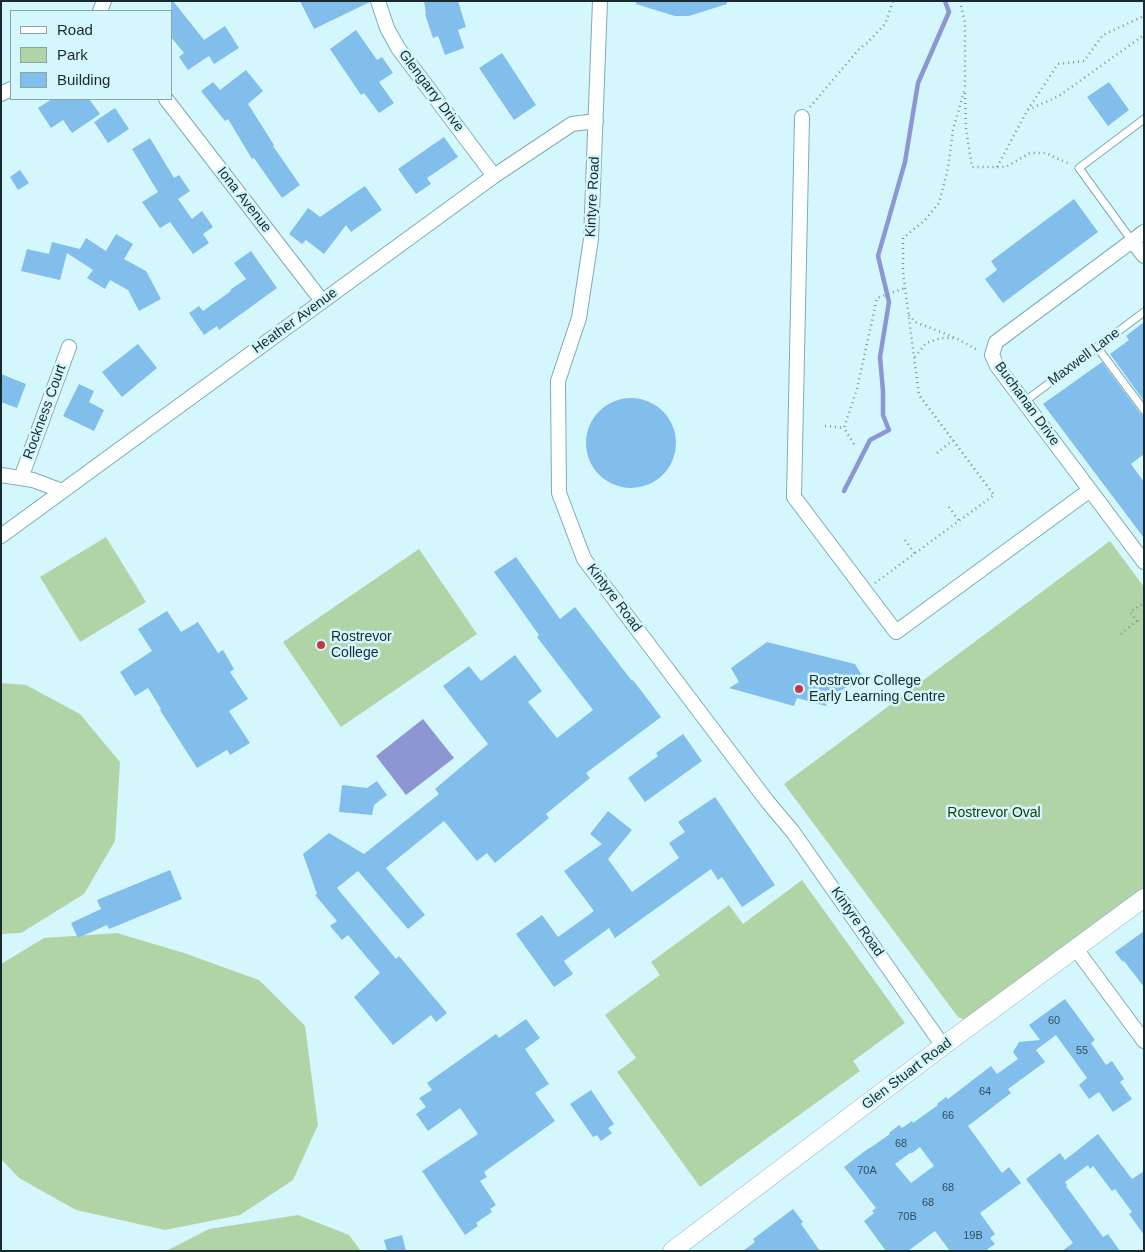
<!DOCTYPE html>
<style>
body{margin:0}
#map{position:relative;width:1145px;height:1252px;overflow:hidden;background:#d3f7fd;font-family:Arial,sans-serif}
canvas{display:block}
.frame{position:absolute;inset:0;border:2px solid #182a2d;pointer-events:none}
.legend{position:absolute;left:10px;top:10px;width:162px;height:90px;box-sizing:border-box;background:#d3f7fd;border:1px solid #88a5aa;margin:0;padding:6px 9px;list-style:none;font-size:15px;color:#182a2d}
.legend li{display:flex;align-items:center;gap:10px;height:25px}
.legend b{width:25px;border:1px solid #88a5aa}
</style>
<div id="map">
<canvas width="1145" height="1252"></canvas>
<div class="frame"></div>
<ul class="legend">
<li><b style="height:6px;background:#fff"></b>Road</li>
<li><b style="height:14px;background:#b1d4a7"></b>Park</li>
<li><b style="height:14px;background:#82beec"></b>Building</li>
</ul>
</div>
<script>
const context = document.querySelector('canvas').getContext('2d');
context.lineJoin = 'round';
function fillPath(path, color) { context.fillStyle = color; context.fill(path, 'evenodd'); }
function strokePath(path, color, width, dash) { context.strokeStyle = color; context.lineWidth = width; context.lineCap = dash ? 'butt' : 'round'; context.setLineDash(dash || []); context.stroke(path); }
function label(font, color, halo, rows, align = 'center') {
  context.font = font + ' Arial,sans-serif'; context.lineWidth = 5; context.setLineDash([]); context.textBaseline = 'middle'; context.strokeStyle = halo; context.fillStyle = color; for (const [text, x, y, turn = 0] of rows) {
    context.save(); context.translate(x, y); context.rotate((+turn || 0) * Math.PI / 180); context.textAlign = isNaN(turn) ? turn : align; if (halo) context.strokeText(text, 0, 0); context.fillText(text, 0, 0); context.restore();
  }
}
fillPath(new Path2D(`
 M106 537 146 602 80 642 40 577Z
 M1110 541 1144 587V888L965 1020 958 1017 784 784Z
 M419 549 477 634 341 727 283 642Z
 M1 683 26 685 80 714 120 762 115 841 84 894 21 933 1 934Z
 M802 880 905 1023 853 1061 860 1071 700 1187 617 1072 636 1058 605 1015 660 975 651 962 729 905 743 924Z
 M117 933 184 953 259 980 305 1026 318 1125 293 1180 240 1215 165 1230 76 1210 19 1178 1 1159V964L44 938Z
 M298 1215 349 1235 361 1251H166L209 1229Z`), '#b1d4a7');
fillPath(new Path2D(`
 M423 719 454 758 406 795 376 756Z`), '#8d96d3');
strokePath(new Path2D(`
 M844 491 870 440 889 430 883 415V391L880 357 889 302 878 256 905 162 918 83 949 12 945 1`), '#8d96d3', 4.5);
fillPath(new Path2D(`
 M171 1H173L204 40 225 26 239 48 214 64 209 56 188 70 179 57 184 53 171 37Z
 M300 1H369L370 2 314 29Z
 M424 1H458L466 27 458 30 464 48 445 55 438 36 433 38 425 14H426Z
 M636 1H727V4L689 16H675L636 4Z
 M356 30 377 60 382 57 393 73 379 82 394 103 379 113 364 93 361 95 330 49Z
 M502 53 536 105 514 120 479 68Z
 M246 70 263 91 248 104 274 145 273 146 300 185 282 198 254 158 252 159 228 119 225 121 201 91 213 82 220 90Z
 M1109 82 1129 110 1108 126 1087 97Z
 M52 99H89L100 114 72 133 63 120 51 128 38 108Z
 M115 108 129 129 108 143 94 122Z
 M444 137 458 157 427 178 431 184 416 194 398 169Z
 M150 138 174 178 179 175 190 191 178 199 192 219 202 211 213 227 203 234 209 243 193 254 170 222 160 228 142 202 158 192 132 149Z
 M20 170 29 183 18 190 10 177Z
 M365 186 382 210 351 232 346 225 324 254 306 240 302 244 289 234 308 208 320 217Z
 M1074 199 1098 232 1003 303 985 279 997 270 991 261Z
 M116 234 133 244 124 259 146 271 161 299 139 311 128 290 110 280 105 289 87 278 93 270 67 253 60 280 21 271 27 249 49 254 52 242 80 249 86 238 106 251Z
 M251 251 277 288 219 330 217 326 204 335 189 313 199 306 203 311 231 291 230 290 246 279 234 263Z
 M1144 322V401L1110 354 1129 340 1126 336Z
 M138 344 157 368 122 397 102 372Z
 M1102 362 1140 413 1144 415V454L1131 464 1144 482V538L1043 404Z
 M1 374 26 384 17 408 1 402Z
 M79 384 94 391 89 402 104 410 94 431 63 416Z
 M586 443a45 45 0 1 1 90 0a45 45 0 1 1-90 0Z
 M516 557 560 619 575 607 632 681 633 680 661 717 586 773 590 778 546 814 549 818 495 863 487 853 477 861 444 821 386 868 425 915 408 929 358 871 337 888 396 959 399 956 447 1013 436 1022 431 1015 393 1045 354 997 380 973 348 935 342 940 330 926 337 921 315 895 317 894 303 854 329 833 364 854 439 794 435 789 488 744 443 686 469 666 481 681 515 655 542 691 528 702 557 738 593 710 537 637 539 635 494 572Z
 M167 611 181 632 198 622 218 653 223 650 234 669 230 672 248 699 229 711 250 743 230 755 227 750 197 768 160 710 161 709 148 688 135 696 120 672 152 651 138 629Z
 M767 642 855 664 863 677 837 693 830 690 826 706 797 698 794 706 729 688 739 682 731 668Z
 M683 734 702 761 645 802 628 778 658 756 656 753Z
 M377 781 387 795 374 805 372 815 339 812 342 785 367 788Z
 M715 797 775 885 742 907 722 877 718 880 711 869 615 938 609 928 564 961 573 974 554 987 516 934 542 915 558 937 594 911 564 871 602 844 590 834 608 811 632 830 608 859 632 892 679 858 669 843 685 832 678 822Z
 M170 870 182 899 109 929 107 925 78 938 71 923 101 909 97 900Z
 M1144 931V987L1124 961 1123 962 1115 952Z
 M1065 999 1095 1040 1091 1043 1106 1065 1112 1061 1124 1079 1120 1082 1132 1099 1113 1112 1099 1092 1089 1099 1079 1085 1087 1078 1056 1035 1036 1050 1045 1062 1008 1089 1011 1093 968 1126 1002 1173 1009 1167 1021 1183 980 1213 995 1234 990 1238 995 1244 985 1251H950L935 1231 908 1251H886L864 1221 874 1213 872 1211 876 1208 844 1167 869 1148H870L890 1134 889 1133 899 1125 902 1128 912 1121 913 1123 938 1105 937 1104 946 1097 948 1099 991 1066 997 1074 1018 1059 1013 1052 1019 1042 1040 1040 1029 1025ZM920 1147 934 1166 911 1183 895 1164 910 1153H912Z
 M526 1019 540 1038 525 1049 549 1084 535 1093 555 1121 484 1172 487 1177 480 1181 496 1205 490 1209 492 1212 476 1223 478 1226 465 1235 422 1171 478 1134 460 1108 428 1131 416 1114 426 1107 419 1098 432 1090 427 1083 496 1034 499 1038Z
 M591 1090 614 1124 608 1128 612 1133 601 1141 597 1135 593 1137 570 1104Z
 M1098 1134 1132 1179 1144 1171V1235L1129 1214 1132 1212 1115 1189 1112 1191 1093 1166 1090 1169 1088 1165 1065 1182 1067 1185 1066 1186 1103 1237 1108 1234 1120 1251H1062L1073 1243 1026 1179 1060 1153 1065 1160Z
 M793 1209 803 1222 801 1224 820 1251H743L755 1242 753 1239Z
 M402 1235 406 1251H387L384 1240Z`), '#82beec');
const service = new Path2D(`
 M1132 241 1079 168 1144 119
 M1097 347 1144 410
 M1024 402 1144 312`);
const minor = new Path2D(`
 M378 1 387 28 398 48 494 176
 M600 1 591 239 579 318 558 381 559 493 584 559 767 801 793 832 943 1046
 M100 11 104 1
 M1 94 11 89
 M166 99 322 301
 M802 117 794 497 896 632 1090 490
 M1144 232 996 342 992 355 997 366 1144 562
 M1132 241 1144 256
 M1 475 33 480 62 491
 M21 478 69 347
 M1 536 494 176 572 124 596 121
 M1076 949 1144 1041`);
const tertiary = new Path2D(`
 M672 1251 943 1046 1144 898`);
strokePath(service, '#80abb2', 9);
strokePath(minor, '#80abb2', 16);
strokePath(tertiary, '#80abb2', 19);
strokePath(new Path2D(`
 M960 1 965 23V88
 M965 93 966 129 972 167H1006L1030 153H1046L1056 158 1070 164
 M810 107 860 48 867 43 885 24 893 1
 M1028 110 1059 96 1144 35
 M997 167 1027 111 1058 64 1084 61 1103 35 1144 16
 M909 315 915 322 956 338 979 351
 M915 357 926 343 941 338H954
 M825 426 844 428
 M854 444 844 428 857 389 877 298 905 288
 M937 453 953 440
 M949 507 959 521
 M905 540 915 554
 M875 583 994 495 919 395 903 272V238L925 220 939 203 948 168 953 130 965 88
 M1121 634 1137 621 1130 612 1144 603`), '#7a9599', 2.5, [1, 4]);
strokePath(service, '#fff', 7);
strokePath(minor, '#fff', 14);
strokePath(tertiary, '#fff', 18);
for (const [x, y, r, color] of [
 [321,645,5,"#c73741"],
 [799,689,5,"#c73741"]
]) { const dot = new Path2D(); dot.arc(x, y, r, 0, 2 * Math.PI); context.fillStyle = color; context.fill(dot); strokePath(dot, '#d3f7fd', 2); }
label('11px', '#324f5d', null, [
 ["60",1054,1021],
 ["55",1082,1051],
 ["64",985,1092],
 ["66",948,1116],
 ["68",901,1144],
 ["70A",867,1171],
 ["68",948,1188],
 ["68",928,1203],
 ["70B",907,1217],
 ["19B",973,1236]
]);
label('14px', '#182a2d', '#d3f7fd', [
 ["Glengarry Drive",431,91,53],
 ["Kintyre Road",593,197,-87],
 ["Iona Avenue",244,200,52],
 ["Heather Avenue",295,321,-36],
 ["Maxwell Lane",1084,357,-37],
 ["Buchanan Drive",1027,404,54],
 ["Rockness Court",45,412,-70],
 ["Kintyre Road",614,598,53],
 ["Kintyre Road",857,922,55],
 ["Glen Stuart Road",907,1074,-37]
]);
label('14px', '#182a2d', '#d3f7fd', [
 ["Rostrevor",331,637],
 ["College",331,653],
 ["Rostrevor College",809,681],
 ["Early Learning Centre",809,697]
], 'left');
label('14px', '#174006', '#d3f7fd', [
 ["Rostrevor Oval",994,813]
]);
</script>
